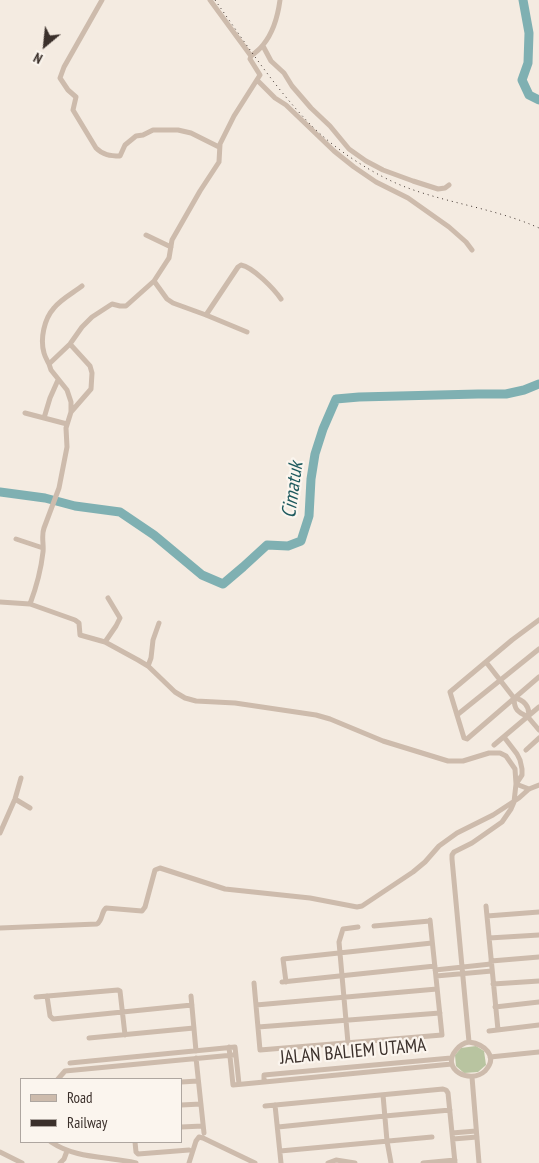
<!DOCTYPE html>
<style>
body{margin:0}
#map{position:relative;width:539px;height:1163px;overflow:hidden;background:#f4ebe1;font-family:"PT Sans Narrow",sans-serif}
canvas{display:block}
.legend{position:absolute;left:20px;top:1078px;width:162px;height:65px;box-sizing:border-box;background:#fbf5ee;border:1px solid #aea6a0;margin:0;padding:6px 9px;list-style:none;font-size:15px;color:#3b302b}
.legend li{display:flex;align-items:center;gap:10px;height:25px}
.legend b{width:25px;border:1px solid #aea6a0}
.north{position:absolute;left:20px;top:20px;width:50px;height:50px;-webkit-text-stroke:4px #fbf5ee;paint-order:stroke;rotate:208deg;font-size:14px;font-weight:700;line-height:20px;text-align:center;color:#3b302b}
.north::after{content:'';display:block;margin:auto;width:18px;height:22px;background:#3b302b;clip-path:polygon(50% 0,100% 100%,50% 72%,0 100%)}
</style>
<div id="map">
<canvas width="539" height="1163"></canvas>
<ul class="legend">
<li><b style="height:6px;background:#cdbbac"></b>Road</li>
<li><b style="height:6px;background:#3b302b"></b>Railway</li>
</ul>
<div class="north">N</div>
</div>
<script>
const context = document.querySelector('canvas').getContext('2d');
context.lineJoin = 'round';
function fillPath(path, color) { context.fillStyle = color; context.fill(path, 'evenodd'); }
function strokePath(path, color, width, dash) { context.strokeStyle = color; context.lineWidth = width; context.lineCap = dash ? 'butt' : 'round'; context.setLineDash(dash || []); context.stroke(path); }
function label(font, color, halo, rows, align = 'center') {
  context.font = font + ' "PT Sans Narrow",sans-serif'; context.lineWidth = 4.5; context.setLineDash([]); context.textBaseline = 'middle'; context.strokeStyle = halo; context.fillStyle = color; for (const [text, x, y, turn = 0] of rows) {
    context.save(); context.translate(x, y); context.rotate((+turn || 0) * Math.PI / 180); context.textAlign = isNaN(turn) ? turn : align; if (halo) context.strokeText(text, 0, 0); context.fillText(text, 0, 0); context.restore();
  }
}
fillPath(new Path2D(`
 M476 1046 484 1051 486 1065 478 1072 464 1073 456 1066 455 1055 461 1048Z`), '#b8c4a0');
strokePath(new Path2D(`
 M523 0 529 33 528 63 522 80 529 95 539 100
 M0 492 45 498 75 506 120 512 154 535 202 575 223 584 243 567 267 545 288 546 301 541 309 516 311 479 315 454 323 429 336 399 359 397 478 394H506L524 390 539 384`), '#7fb0b2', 9);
strokePath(new Path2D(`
 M102 0 64 67 60 78 68 90 76 97 73 110 96 148C103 155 110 156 120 156L125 145 136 136 143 135 153 130H178L191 133 219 147
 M263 46 271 61 284 73 292 86 311 108 330 126 349 149 366 161 383 170 413 181 438 189 445 188 449 185
 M251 56C255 53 260 49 263 45 273 33 278 15 280 0
 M257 80 275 98 286 105 334 151 354 167 376 182 408 198 449 227 466 242 472 250
 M146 235 171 247
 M154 281 167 299 173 303 206 315 247 332
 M206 315 238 267 241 265C253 267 274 289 281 299
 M70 344 90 366 92 373 91 389 71 412
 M49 364C47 360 45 357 44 353 40 339 44 319 54 308 61 299 73 293 82 286
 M25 413 67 424
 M44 418 50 398 58 380
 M16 539 43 548
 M0 602 30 604C36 588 41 570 43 552 44 544 41 536 44 528L59 488 67 447 66 428 71 412V402L67 390 51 370 49 364 70 344 82 327 92 317 112 304 120 306H126L154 281 167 261 169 258 172 240 200 191 219 162 220 144 234 116 260 75 250 59 251 56 210 0
 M30 604 75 620 79 623 80 635 105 642 138 660 148 666 175 692 185 698 196 701 235 703 316 715 330 719 383 741 448 761H463L489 753H500L506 756 515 769 516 784 529 789
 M539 620 512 640 450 692 464 738 467 739 539 677
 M105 642 116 626 120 618 108 598
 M486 662 514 698C523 699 531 707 528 717L539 730
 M148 666 151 658 153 640 159 623
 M514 698C514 710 518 712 528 717
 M457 715 539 649
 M494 745 539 707
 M526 750 539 738
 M15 799 30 808
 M0 833 15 799 21 778
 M486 906 498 1030
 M487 916 539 912
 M374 926 430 921
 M0 928 97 924C103 920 101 912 106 908L142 911 145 907 155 870 160 868 225 889 310 898 357 907 362 906 413 872 425 862 439 846 457 833 493 815 519 798 529 789 539 785
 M489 938 539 935
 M491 961 539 957
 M435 970 491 964
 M436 976 492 971
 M282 982 435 966
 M286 982 283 959 432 943
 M254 983 260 1050 442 1035 430 920
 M493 984 539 981
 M47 996 50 1016 53 1019 192 1005
 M191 996 196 1051
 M36 997 118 990 120 991 125 1035
 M256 1005 437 989
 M495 1007 539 1002
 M258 1027 440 1013
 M489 1031 539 1025
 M89 1038 194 1028
 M469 1042 452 859V855L454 852 472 843 502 822 511 809 514 802 516 784 522 775V769L520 760 517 754 504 737
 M469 1042C484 1044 499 1056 485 1071 470 1085 440 1069 456 1050 460 1045 463 1043 469 1042Z
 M348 1043 339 942 343 929 358 927
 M229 1047 233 1085 452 1064
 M490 1057 539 1052
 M196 1058 204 1133
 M70 1063 235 1047 239 1084
 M472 1077 479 1163
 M58 1079 65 1071 233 1055
 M181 1082 198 1081
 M264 1082V1075L451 1058
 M383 1095 387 1141 391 1163
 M181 1105 201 1104
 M275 1105 281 1163
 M265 1106 443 1089 446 1090 448 1093 455 1163
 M181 1127 203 1126
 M278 1127 385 1116 450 1110
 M452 1133 476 1131
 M453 1139 477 1137
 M51 1142C76 1159 107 1156 136 1163
 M135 1142 136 1152 138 1154 189 1150
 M280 1151 432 1137
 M0 1152 22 1163
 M60 1163 64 1159 67 1151
 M189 1163 196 1141 199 1137 203 1138 255 1163
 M328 1163 336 1160 355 1163
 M423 1163 455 1160`), '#cdbbac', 5);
strokePath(new Path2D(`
 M215 0C244 41 274 87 310 124 334 149 375 176 408 188 451 204 497 209 539 228`), '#3b302b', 1, [1, 4]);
label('19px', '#3b302b', '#fbf5ee', [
 ["JALAN BALIEM UTAMA",353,1052,-5]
]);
label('italic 20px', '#1f5a5e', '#fbf5ee', [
 ["Cimatuk",293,490,-82]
]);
</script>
